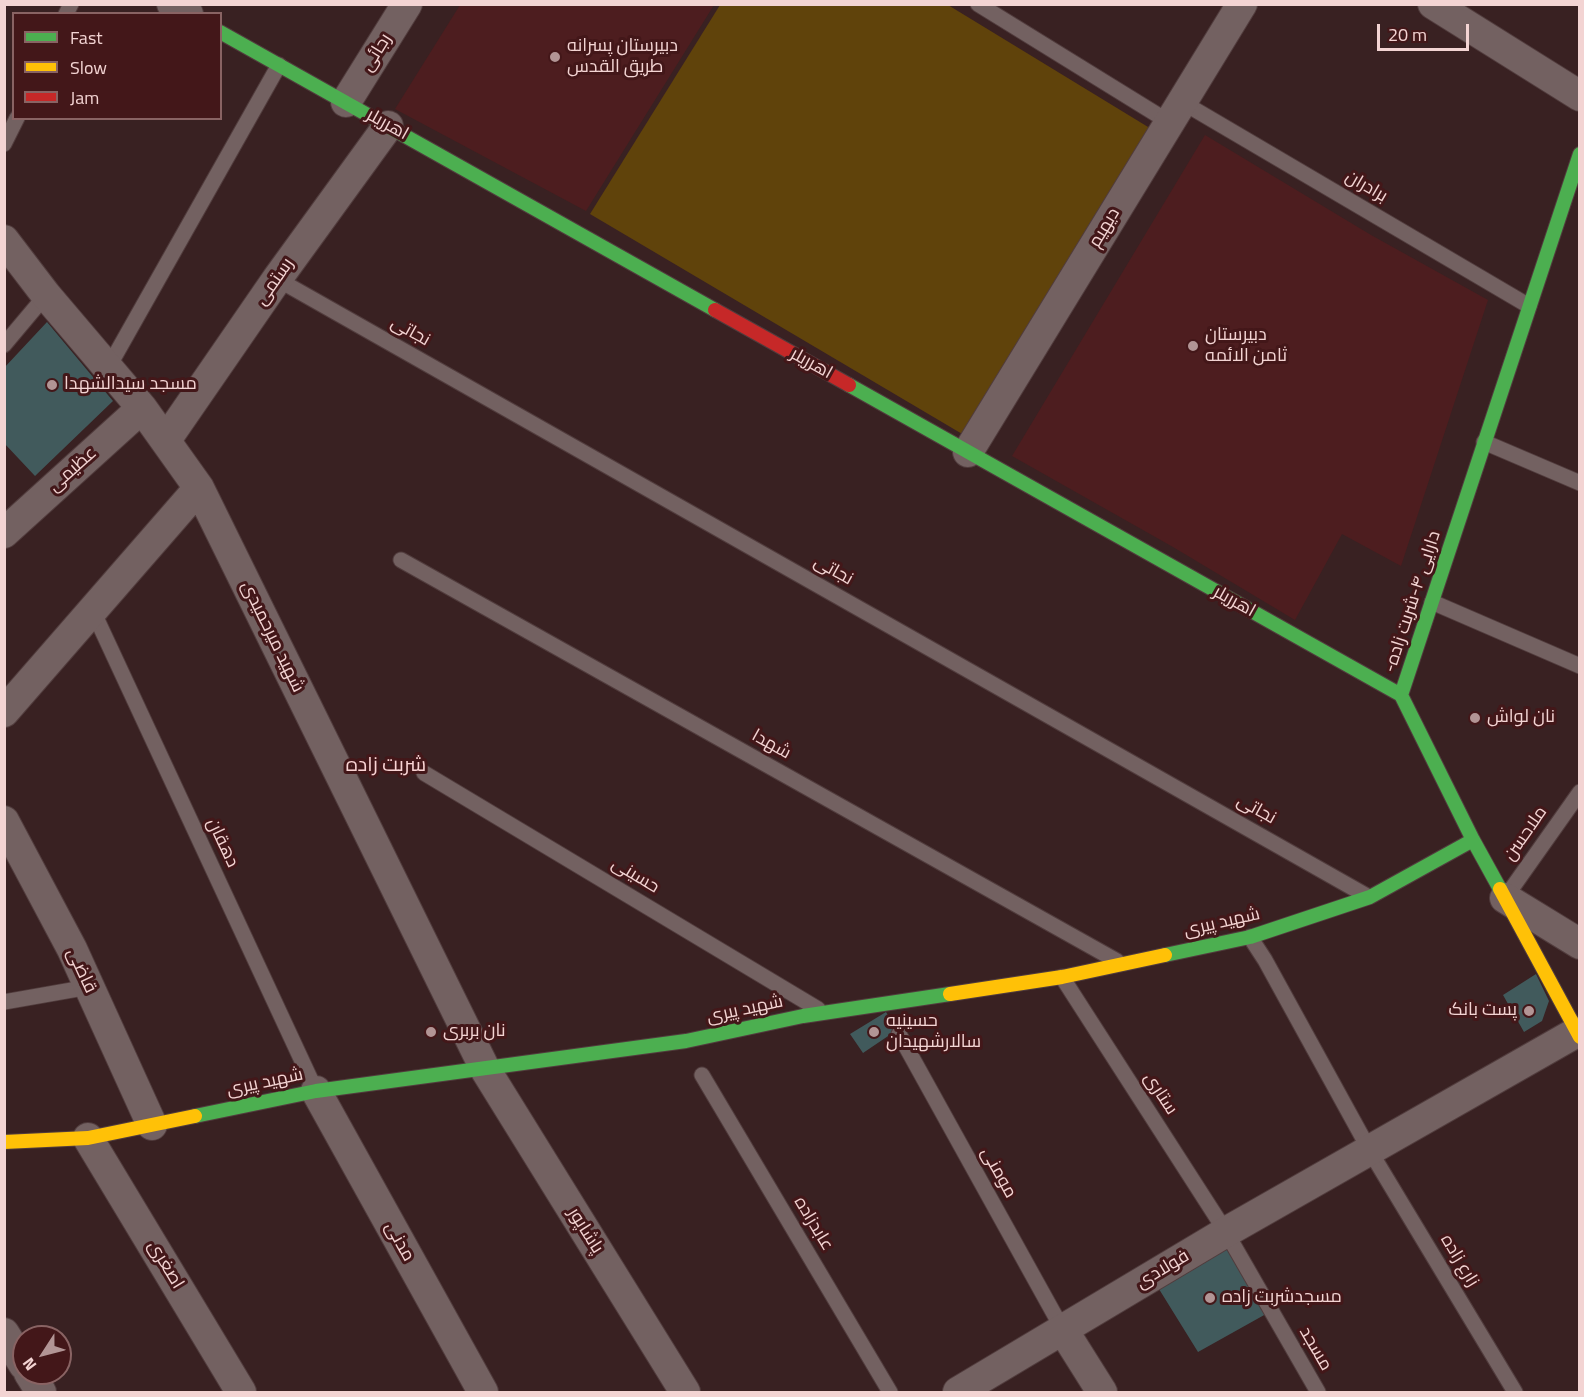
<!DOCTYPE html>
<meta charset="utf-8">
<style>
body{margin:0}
#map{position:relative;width:1584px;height:1397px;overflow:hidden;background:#392122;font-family:"Titillium Web",sans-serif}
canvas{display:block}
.frame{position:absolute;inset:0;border:6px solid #f3d4d3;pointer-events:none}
.legend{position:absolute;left:12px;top:12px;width:210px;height:108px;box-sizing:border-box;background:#431719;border:2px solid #896363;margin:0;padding:8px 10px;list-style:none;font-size:18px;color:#f3d4d3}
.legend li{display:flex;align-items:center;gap:12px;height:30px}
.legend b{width:30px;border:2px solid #896363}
.north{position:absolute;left:12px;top:1325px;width:60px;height:60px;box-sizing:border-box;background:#431719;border:2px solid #896363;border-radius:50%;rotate:234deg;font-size:16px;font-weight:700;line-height:24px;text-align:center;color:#f3d4d3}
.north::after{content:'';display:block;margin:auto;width:21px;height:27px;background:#b29595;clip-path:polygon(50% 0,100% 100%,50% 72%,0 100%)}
.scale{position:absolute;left:1377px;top:24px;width:92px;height:27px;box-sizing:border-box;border:3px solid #f3d4d3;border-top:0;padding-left:8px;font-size:18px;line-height:21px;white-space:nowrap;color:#f3d4d3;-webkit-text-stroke:4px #431719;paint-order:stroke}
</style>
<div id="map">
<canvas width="1584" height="1397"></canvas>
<div class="frame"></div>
<ul class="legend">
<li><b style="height:8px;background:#4caf50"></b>Fast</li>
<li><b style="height:8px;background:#ffc107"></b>Slow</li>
<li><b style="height:8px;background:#c62828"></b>Jam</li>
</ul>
<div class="north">N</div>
<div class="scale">20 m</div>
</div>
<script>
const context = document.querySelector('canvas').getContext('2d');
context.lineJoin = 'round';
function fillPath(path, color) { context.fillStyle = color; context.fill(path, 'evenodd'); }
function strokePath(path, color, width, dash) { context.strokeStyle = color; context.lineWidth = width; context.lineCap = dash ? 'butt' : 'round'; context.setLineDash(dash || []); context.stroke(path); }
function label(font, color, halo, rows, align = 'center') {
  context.font = font + ' "Titillium Web",Cairo,sans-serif'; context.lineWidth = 6; context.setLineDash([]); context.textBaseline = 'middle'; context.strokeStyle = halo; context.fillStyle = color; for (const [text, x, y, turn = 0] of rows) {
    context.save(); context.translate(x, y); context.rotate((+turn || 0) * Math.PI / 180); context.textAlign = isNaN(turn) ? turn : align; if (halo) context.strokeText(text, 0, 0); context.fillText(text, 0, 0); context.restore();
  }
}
fillPath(new Path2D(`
 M460 5V4L714 5 586 211 395 109Z
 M1205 135 1371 235 1488 300 1401 566 1342 534 1295 620 1173 547 1012 456Z`), '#4d1d1f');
fillPath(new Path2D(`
 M720 5H948L1153 130 969 438 590 214Z`), '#60430b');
fillPath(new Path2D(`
 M47 322 113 401 35 476 4 443V368Z
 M1536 974 1549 1001 1542 1021 1524 1032 1503 995Z
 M886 1012 897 1030 863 1053 850 1034Z
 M1223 1239 1266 1314 1198 1352 1154 1281Z`), '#415a5c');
const lane = new Path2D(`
 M978 4 1169 122
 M66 14 71 4
 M1182 102 1529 306
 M4 144 17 118
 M277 279 1367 896
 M4 345 46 295
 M108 368 279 65
 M1484 442 1580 483
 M401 560 1117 961
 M1432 602 1580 666
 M93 611 316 1091
 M424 773 818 1009
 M1505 898 1580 792
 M1250 937 1265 960 1370 1151 1515 1392
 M1062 977 1226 1232 1318 1392
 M4 1002 89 987
 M899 1034 1063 1330
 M702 1075 890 1392`);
const street = new Path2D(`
 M172 4 188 14
 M1433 4 1580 96
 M346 102 407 4
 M4 240 46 295 142 408 199 488 485 1069 685 1392
 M166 440 277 279 388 126
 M968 452 1242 4
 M4 533 142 408
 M4 712 199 488
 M4 821 72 949 152 1125
 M1505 898 1580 944
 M316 1091 483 1392
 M88 1138 241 1392
 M1063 1330 1102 1392
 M4 1333 24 1365
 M29 1373 41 1392
 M958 1392 1226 1232 1577 1032`);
const fast = new Path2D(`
 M220 32 715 310
 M849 385 1401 695
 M1500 889 1473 840 1401 695 1580 154
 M1165 955 1250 937 1370 897 1473 840
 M195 1116 316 1091 686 1041 803 1016 950 994`);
const slow = new Path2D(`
 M1500 889 1580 1037
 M950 994 1062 977 1165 955
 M4 1142 88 1138 195 1116`);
const jam = new Path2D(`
 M715 310 849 385`);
strokePath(lane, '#513c3d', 17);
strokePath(street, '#513c3d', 32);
strokePath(fast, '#513c3d', 16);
strokePath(slow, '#513c3d', 16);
strokePath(jam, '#513c3d', 16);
strokePath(lane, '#736161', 15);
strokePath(street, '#736161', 30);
strokePath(fast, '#4caf50', 14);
strokePath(slow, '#ffc107', 14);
strokePath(jam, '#c62828', 14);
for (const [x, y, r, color] of [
 [555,57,6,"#b29595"],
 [1193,346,6,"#b29595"],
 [52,385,6,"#b29595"],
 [1475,718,6,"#b29595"],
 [1529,1011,6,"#b29595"],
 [431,1032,6,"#b29595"],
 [874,1032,6,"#b29595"],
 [1210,1298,6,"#b29595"]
]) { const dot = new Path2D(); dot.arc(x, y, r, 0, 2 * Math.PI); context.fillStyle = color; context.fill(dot); strokePath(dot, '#431719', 2); }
label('18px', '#f3d4d3', '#431719', [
 ["دبیرستان پسرانه",567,47],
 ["طریق القدس",567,68],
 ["دبیرستان",1205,336],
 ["ثامن الائمه",1205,357],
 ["مسجد سیدالشهدا",64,385],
 ["نان لواش",1487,718],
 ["پست بانک",1517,1011,"right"],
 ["حسینیه",886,1022],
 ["سالارشهیدان",886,1043],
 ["نان بربری",443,1032],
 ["مسجدشربت زاده",1222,1298]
], 'left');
label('18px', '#f3d4d3', '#431719', [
 ["رجائی",377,53,-58],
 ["اهرریلر",387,125,29],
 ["برادران",1366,187,30],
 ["دیهیم",1105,228,-59],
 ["رستمی",275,282,-55],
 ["نجاتی",410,332,29],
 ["اهرریلر",811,364,29],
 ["عظیمی",73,470,-42],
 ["نجاتی",833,571,29],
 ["اهرریلر",1234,602,29],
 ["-دارایی ۴-شربت زاده",1413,602,-72],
 ["شهید میرحمیدی",272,637,64],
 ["شهدا",771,745,29],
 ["نجاتی",1256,810,29],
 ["ملاحسن",1526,834,-55],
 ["دهقان",222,843,65],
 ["حسینی",635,876,31],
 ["شهید پیری",1222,923,-13],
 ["قاضی",81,971,65],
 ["شهید پیری",745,1010,-12],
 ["شهید پیری",265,1083,-12],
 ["ستاری",1160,1094,57],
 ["مومنی",998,1173,61],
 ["عابدزاده",813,1224,59],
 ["پاشاپور",585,1231,58],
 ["مدنی",399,1242,61],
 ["زارع زاده",1459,1261,59],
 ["اصغری",165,1265,59],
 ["فولادی",1163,1270,-31],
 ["مسجد",1315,1349,60]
]);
label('20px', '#fad5d5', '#431719', [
 ["شربت زاده",386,766]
]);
</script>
